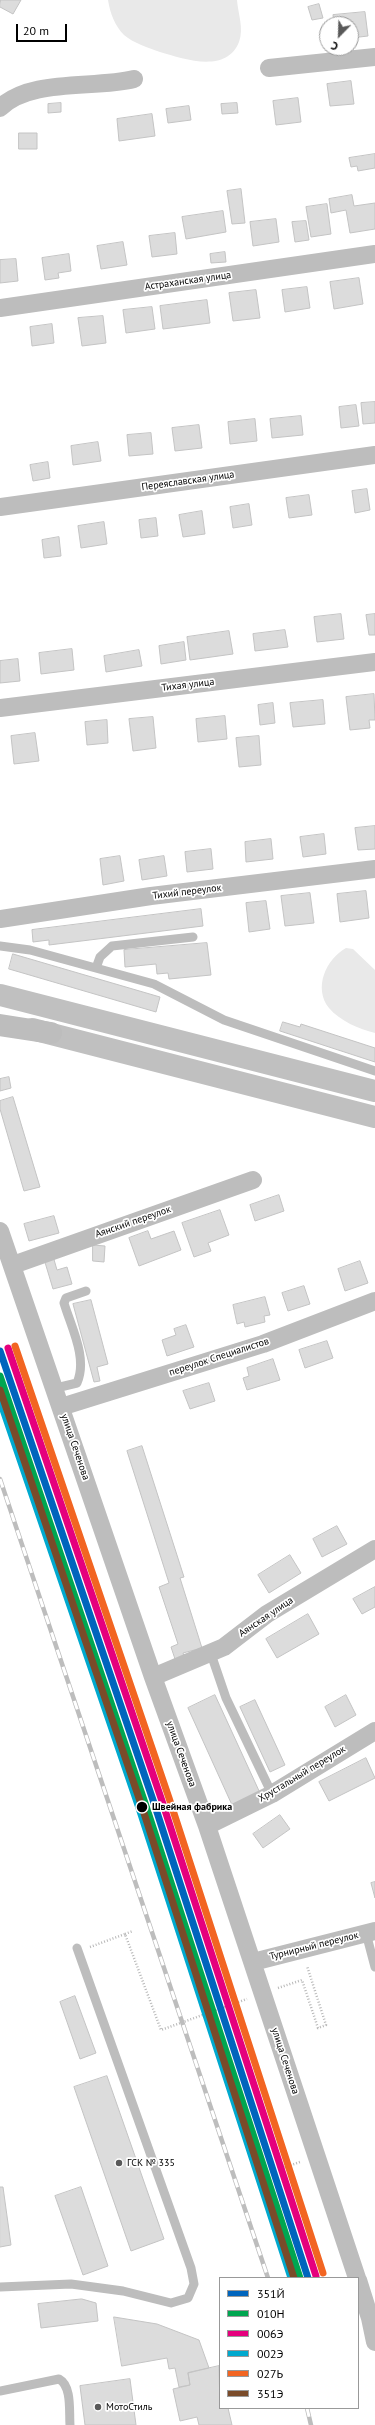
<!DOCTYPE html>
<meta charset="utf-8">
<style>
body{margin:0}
#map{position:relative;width:375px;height:2425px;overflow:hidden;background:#fff;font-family:"PT Sans",sans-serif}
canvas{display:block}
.legend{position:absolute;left:219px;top:2277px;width:140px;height:132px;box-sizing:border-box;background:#fff;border:1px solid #999;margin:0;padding:5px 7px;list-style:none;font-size:12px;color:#000}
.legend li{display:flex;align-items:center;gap:8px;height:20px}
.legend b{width:20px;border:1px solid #999}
.north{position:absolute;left:319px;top:16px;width:40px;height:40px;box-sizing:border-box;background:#fff;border:1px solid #999;border-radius:50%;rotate:203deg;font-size:11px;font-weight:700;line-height:16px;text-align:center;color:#000}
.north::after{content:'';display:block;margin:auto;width:14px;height:18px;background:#595959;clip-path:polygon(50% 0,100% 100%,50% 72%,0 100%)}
.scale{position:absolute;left:16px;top:24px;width:51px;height:18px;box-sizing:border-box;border:2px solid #000;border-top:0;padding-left:5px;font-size:12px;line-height:14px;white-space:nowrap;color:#000;-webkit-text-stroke:3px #fff;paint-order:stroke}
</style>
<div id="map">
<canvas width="375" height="2425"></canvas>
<ul class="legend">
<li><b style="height:5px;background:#0065bd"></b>351Й</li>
<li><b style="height:5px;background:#00a651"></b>010Н</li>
<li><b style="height:5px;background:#e5007d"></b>006Э</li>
<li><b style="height:5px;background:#00a9ce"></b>002Э</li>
<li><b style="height:5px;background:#f26522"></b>027Ь</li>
<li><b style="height:5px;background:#7a4b2a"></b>351Э</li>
</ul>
<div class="north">С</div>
<div class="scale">20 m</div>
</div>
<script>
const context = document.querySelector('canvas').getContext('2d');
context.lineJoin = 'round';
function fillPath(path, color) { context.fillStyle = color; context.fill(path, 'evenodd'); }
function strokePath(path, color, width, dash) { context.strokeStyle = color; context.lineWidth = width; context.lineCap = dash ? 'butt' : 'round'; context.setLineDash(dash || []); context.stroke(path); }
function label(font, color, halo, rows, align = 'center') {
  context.font = font + ' "PT Sans",sans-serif'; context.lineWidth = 3.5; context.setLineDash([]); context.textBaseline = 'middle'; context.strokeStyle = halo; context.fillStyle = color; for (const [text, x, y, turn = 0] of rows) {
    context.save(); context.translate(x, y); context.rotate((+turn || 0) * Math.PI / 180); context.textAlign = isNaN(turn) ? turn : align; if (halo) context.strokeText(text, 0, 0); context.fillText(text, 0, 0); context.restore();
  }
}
fillPath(new Path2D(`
 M108 0H237C238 14 244 28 239 42 226 74 184 59 160 52 149 48 133 43 124 35 115 26 110 13 108 0Z
 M346 948 353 949 375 970V1033C359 1029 340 1021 329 1008 313 988 326 959 346 948Z`), '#e9e9e9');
const building = new Path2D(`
 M1 0H21L13 14 0 7Z
 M319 4 323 18 312 20 308 7Z
 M365 12 368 36 351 38V24H334L333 15Z
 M351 81 354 104 330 106 327 84Z
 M298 98 301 122 276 125 273 101Z
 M61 103V112L48 113V104Z
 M237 103 238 113 222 114 221 104Z
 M189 106 191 120 168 123 166 109Z
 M152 114 155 136 119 141 117 119Z
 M19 133H37V149H19Z
 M375 154V168L358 171 357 166 351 167 349 158Z
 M241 189 245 223 232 224 227 191Z
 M352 195 354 206 375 203V229L350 233 346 210 331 213 329 199Z
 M327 204 331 234 311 237 306 207Z
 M223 211 226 232 186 239 182 217Z
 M276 219 279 242 253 246 250 222Z
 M306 221 309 240 295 242 292 222Z
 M175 233 177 254 152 257 149 236Z
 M123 242 127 265 101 269 97 246Z
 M225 252 226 262 211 263 210 254Z
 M69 254 71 271 58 273 59 278 45 280 42 258Z
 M16 259 18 281 0 283V260Z
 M359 278 363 304 334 309 330 282Z
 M307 287 310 308 285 312 282 290Z
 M256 290 260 318 233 321 229 293Z
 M207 300 210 323 163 329 160 306Z
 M152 307 155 329 126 333 123 310Z
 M103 316 106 343 82 346 78 318Z
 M52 324 54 343 32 346 30 327Z
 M375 402V423L363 424 361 403Z
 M356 405 359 426 341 428 339 407Z
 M301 416 303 435 272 438 270 419Z
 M255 419 257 441 230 444 228 422Z
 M199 425 202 448 175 451 172 428Z
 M151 433 153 454 129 456 127 435Z
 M98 442 101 461 73 465 71 446Z
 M48 462 50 478 33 481 30 465Z
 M367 489 370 510 355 513 352 491Z
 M309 495 312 515 289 518 286 498Z
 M249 504 252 525 233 528 230 507Z
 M202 511 205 534 183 537 179 515Z
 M156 518 158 536 141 538 139 520Z
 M104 522 107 544 81 548 78 526Z
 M59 537 61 556 44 558 42 540Z
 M341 614 344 639 317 642 314 617Z
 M375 614V635H369L366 615Z
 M285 630 288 647 255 651 253 634Z
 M229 631 233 654 190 660 187 637Z
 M184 642 186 660 161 664 159 646Z
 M72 649 74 670 41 674 39 653Z
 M139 650 142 666 106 672 104 656Z
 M18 659 20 681 0 683V661Z
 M374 694 375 720H369L370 728 350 730 346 697Z
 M323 700 325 724 293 727 290 703Z
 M273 703 275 723 260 725 258 705Z
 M225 716 227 739 198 742 196 719Z
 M153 717 156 748 133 751 129 719Z
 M107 720 108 743 87 745 85 722Z
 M35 733 39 761 14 764 11 736Z
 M259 736 261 765 239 767 236 738Z
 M375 826V849L358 850 355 828Z
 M324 834 326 854 303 857 300 837Z
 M271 839 273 859 246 862 245 842Z
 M211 849 213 869 187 872 185 852Z
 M120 856 124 881 103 885 100 859Z
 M164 856 167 876 142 880 139 860Z
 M366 891 369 918 340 922 337 894Z
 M310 893 314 923 285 926 281 896Z
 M266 901 270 929 249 932 246 903Z
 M201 909 203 926 49 945V940L33 942 32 930Z
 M207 943 211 975 169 979 168 973 157 974 156 964 125 967 124 950Z
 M13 954 160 997 156 1012 9 969Z
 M283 1022 300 1027 301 1024 375 1048V1062L280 1031Z
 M9 1077 11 1088 0 1091V1079Z
 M13 1097 40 1187 24 1191 0 1109V1101Z
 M279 1195 284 1211 255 1221 250 1205Z
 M220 1210 229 1235 208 1243 211 1251 194 1257 182 1223Z
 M54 1216 59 1233 29 1241 24 1224Z
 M148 1231 151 1239 174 1231 181 1250 139 1266 129 1238Z
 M93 1245 105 1246 104 1262 93 1261Z
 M53 1256 57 1270 67 1267 72 1284 53 1289 44 1259Z
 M360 1261 368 1283 345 1291 338 1269Z
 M304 1286 310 1304 288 1311 282 1293Z
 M265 1297 270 1315 264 1316 265 1322 245 1327 244 1322 237 1324 233 1305Z
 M91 1300 108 1364 97 1367 100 1381 94 1382 73 1304Z
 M186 1325 194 1347 167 1356 162 1340 176 1335 174 1329Z
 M327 1341 333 1358 305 1368 299 1350Z
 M273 1359 280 1380 247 1390 243 1378 249 1376 247 1368Z
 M209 1383 215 1401 190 1409 183 1391Z
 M142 1446 184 1577 180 1578 202 1648 183 1653 185 1659 176 1662 171 1647 178 1644 159 1587 169 1583 127 1451Z
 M337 1526 347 1544 322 1557 313 1539Z
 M290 1555 301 1573 269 1593 258 1575Z
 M375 1587V1607L362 1614 353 1599Z
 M308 1614 319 1634 277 1658 266 1639Z
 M215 1695 260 1793 232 1805 188 1708Z
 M346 1695 356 1715 335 1727 325 1707Z
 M255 1700 285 1765 270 1772 240 1707Z
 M366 1758 375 1778 329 1801 319 1782Z
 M280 1815 290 1829 263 1848 253 1834Z
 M375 1882V1898L371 1883Z
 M75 1996 96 2053 80 2059 60 2002Z
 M107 2076 164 2239 131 2251 74 2087Z
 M0 2187H3L11 2245 0 2247Z
 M81 2187 108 2266 83 2275 55 2196Z
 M82 2299 96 2303 98 2321 41 2328 38 2304Z
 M114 2317 157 2324 199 2340 209 2368 188 2373 190 2385 179 2387 175 2368 169 2369 167 2358 122 2366Z
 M219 2366 220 2408H228L232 2425H199L197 2417 180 2421 173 2389 190 2385 188 2373Z
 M130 2379 136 2425H85L80 2386Z`);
fillPath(building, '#dcdcdc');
strokePath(building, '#c4c4c4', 1);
strokePath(new Path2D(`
 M125 1934 133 1931
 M90 1947 125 1934 161 2030 247 1999
 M278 1988 302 1980 318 2028 326 2025 307 1966
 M282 2164 283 2168 300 2162`), '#b8b8b8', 2.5, [1, 2]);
strokePath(new Path2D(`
 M0 946 30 950 154 984 224 1020 375 1071
 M96 968 100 957 112 946 193 937
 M56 1388 77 1383C88 1358 71 1327 64 1303L66 1298 86 1291
 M211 1654 226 1698 272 1794
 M366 1933 375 1967
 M0 2287 71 2284 123 2291 171 2303 188 2298 194 2284 191 2268 77 1948
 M0 2391 59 2379C72 2386 69 2411 70 2425`), '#bdbdbd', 9);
strokePath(new Path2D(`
 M269 68 375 57
 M0 108C30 78 94 89 134 79
 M0 308 375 254
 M0 507 375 455
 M0 708 375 662
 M0 919 151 896 375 869
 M0 1231 153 1677 207 1826 357 2278
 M13 1265 253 1180
 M61 1407 263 1344 375 1301
 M153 1677 224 1647 267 1614 375 1549
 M207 1826 272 1794 375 1731
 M253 1962 375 1931
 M358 2280 370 2318 375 2342`), '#bdbdbd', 18);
strokePath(new Path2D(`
 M0 995 375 1091
 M32 1029 375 1117`), '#c0c0c0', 22);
strokePath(new Path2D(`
 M0 1025 51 1033`), '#bdbdbd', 22);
const rail = new Path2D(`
 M0 1479 268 2278
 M307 2408 311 2425`);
strokePath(rail, '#bdbdbd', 4.5);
strokePath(rail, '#fff', 3, [9]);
strokePath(new Path2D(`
 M0 1351 154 1803 308 2278`), '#0065bd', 7);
strokePath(new Path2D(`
 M0 1376 146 1806 300 2278`), '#00a651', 7);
strokePath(new Path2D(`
 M8 1348 162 1801 316 2276`), '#e5007d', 7);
strokePath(new Path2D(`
 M0 1401 139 1808 291 2278`), '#00a9ce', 7);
strokePath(new Path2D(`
 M15 1346 169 1798 323 2273`), '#f26522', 7);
strokePath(new Path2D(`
 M0 1390 142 1807 294 2278`), '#7a4b2a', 7);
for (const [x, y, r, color] of [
 [142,1807,6,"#000"],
 [119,2163,4,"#595959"],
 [98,2407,4,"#595959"]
]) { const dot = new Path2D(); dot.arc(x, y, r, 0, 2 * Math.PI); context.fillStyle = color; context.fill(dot); strokePath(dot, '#fff', 1.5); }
label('10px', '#000', '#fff', [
 ["Астраханская улица",188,281,-8],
 ["Переяславская улица",188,481,-8],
 ["Тихая улица",188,685,-7],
 ["Тихий переулок",187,892,-7],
 ["Аянский переулок",133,1222,-19],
 ["переулок Специалистов",219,1357,-18],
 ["улица Сеченова",75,1447,71],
 ["Аянская улица",266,1617,-34],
 ["улица Сеченова",181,1754,70],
 ["Хрустальный переулок",302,1774,-31],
 ["Турнирный переулок",314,1946,-14],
 ["улица Сеченова",285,2061,72]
]);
label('bold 10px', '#000', '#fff', [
 ["Швейная фабрика",152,1807]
], 'left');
label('10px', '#000', '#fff', [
 ["ГСК № 335",127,2163],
 ["МотоСтиль",106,2407]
], 'left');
</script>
